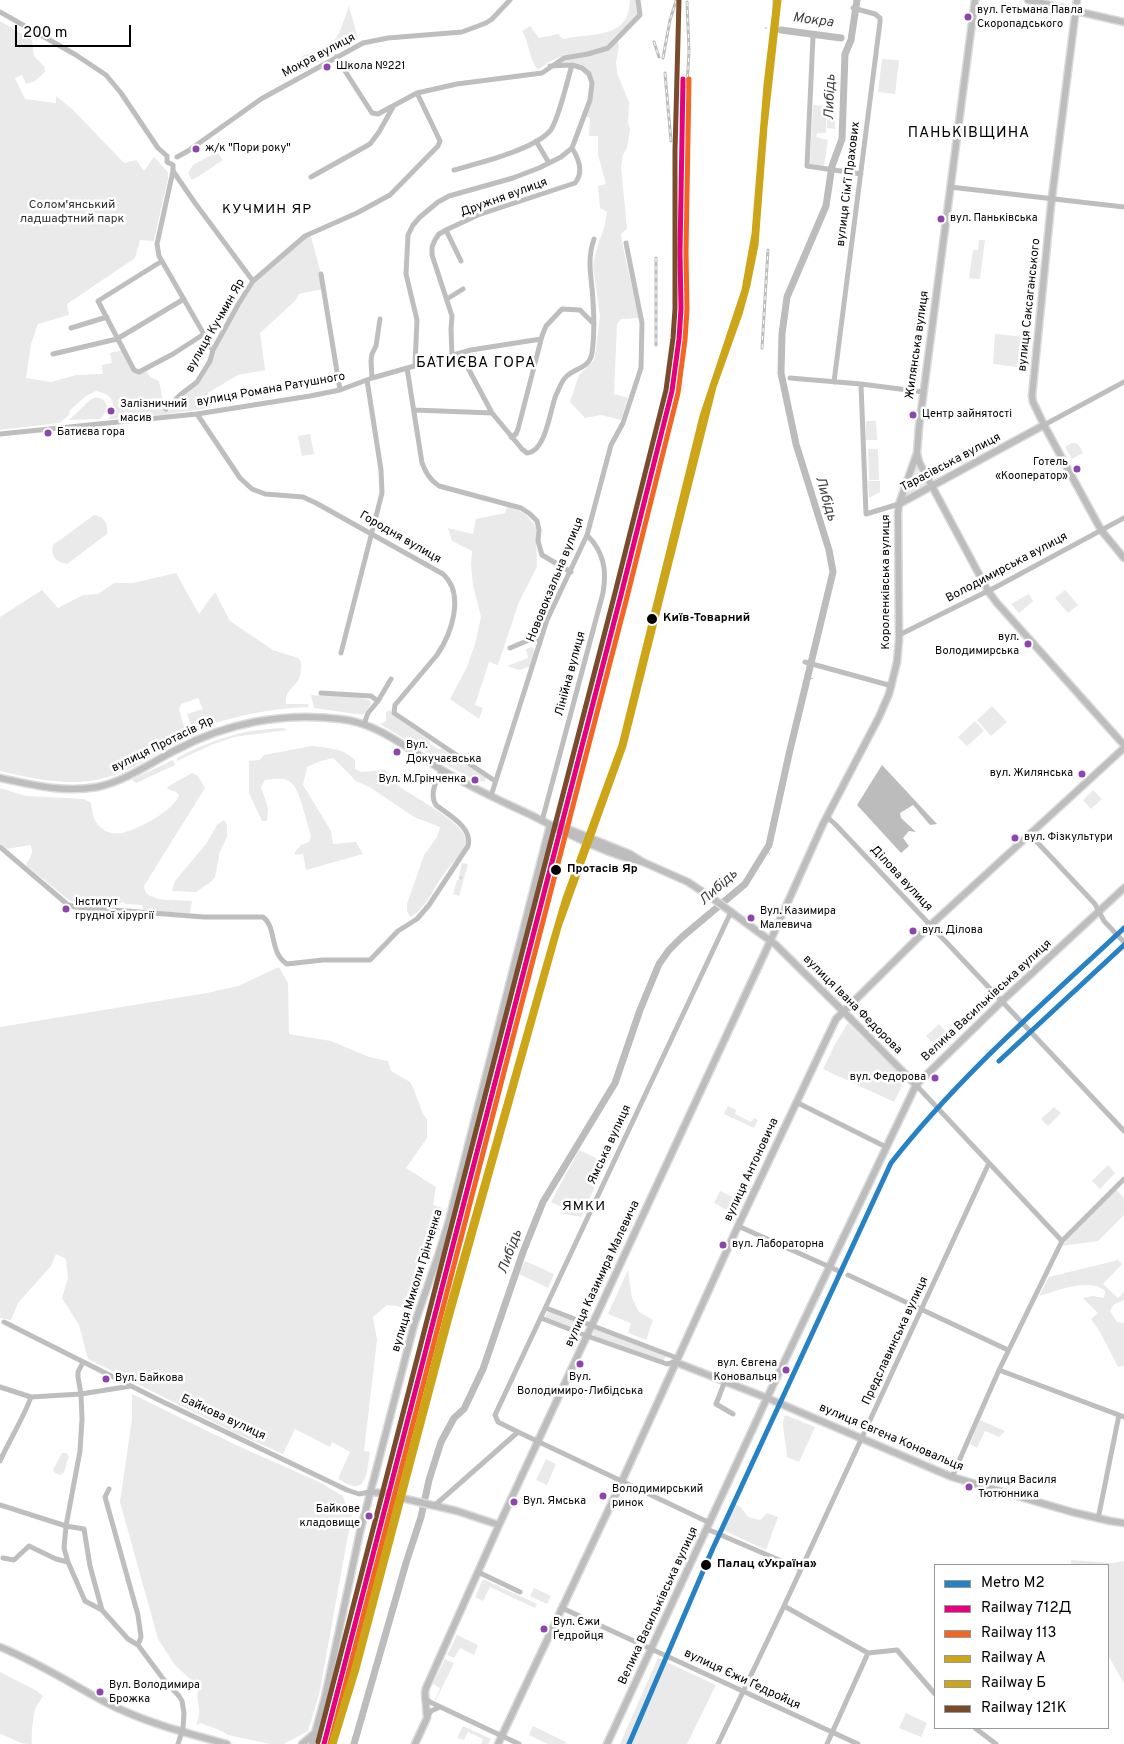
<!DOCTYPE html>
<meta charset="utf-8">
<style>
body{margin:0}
#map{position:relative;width:1124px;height:1744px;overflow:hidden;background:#fff;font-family:Overpass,sans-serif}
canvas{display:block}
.legend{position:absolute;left:934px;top:1564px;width:175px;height:165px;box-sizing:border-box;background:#fff;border:1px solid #999;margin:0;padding:6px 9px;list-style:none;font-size:15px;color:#000}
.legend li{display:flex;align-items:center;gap:10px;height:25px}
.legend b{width:25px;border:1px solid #999}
.scale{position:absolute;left:15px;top:25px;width:116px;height:22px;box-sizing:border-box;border:2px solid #000;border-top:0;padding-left:6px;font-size:15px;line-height:18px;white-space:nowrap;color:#000;-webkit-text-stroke:4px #fff;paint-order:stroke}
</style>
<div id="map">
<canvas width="1124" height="1744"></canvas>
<ul class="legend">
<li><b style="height:6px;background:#2782c5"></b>Metro M2</li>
<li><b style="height:6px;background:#e5007d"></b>Railway 712Д</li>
<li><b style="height:6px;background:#f26522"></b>Railway 113</li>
<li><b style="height:6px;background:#cca518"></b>Railway A</li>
<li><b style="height:6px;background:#cca518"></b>Railway Б</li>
<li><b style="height:6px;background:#7a4b2a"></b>Railway 121К</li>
</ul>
<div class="scale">200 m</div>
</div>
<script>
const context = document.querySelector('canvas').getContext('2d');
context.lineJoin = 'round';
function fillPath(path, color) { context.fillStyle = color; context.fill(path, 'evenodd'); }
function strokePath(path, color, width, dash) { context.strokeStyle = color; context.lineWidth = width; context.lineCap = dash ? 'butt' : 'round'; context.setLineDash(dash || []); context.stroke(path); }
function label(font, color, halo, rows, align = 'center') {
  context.font = font + ' Overpass,sans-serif'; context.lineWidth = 5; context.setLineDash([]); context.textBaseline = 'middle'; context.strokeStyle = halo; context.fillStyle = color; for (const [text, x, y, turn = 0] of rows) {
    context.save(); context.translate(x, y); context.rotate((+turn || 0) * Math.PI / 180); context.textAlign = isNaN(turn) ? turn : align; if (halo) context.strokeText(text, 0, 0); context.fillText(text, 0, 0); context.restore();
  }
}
fillPath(new Path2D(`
 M630 0H636L639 14 608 46 589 53 564 55 549 62 538 70C528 58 530 43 522 31L530 26 539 38 559 34 560 37 564 39C593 32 629 40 630 0Z
 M349 6 358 39 303 69 299 60 302 58V56C340 43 336 42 349 6Z
 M0 21 32 40 34 56 44 66 45 72 35 81 26 84 22 75 15 78 25 99 56 103V96L72 109 124 163 136 160 144 171 154 157 168 172V179L154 240 153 241 140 240 135 258 67 304 69 315 38 324 31 344 26 378 51 382 76 375 103 374 102 365 112 363 110 353 122 350 134 371 146 370 150 377 159 381 165 411H169L181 396 197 383 213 350 253 281 310 233 321 274 322 289 299 294 295 301 260 333 265 370 238 375 208 393 210 408 160 415 108 419C118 405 113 394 96 391L86 396 69 411 70 414 59 423 0 430Z
 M781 27 812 32V37L785 33V31L781 30Z
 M617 39 619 46 616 62 617 73 629 102 628 123 630 129 627 148 623 155 621 167 627 229 621 234C625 262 634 290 639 318L621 319 617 324 614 394 628 398 621 420 601 415 585 418 570 402 579 375 594 360 596 349 600 316 593 266 596 251 604 228 607 212 600 208 598 186 606 184 598 155V136H589L590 118 585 116 592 83 582 68 558 65 564 58 608 48Z
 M882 59 899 60 895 94 878 92Z
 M828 104H836L835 129 827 128Z
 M813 105 827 106 826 133H817L816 137 828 140 824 166 810 164Z
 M217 152 223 160C212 167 203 174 192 180L188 173 193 165Z
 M979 240H985L980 279 969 278 973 250H978Z
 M995 334 1027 337 1025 368 993 364Z
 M96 397C110 400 109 411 100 419L69 420 90 400Z
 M866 421H876L877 440H866Z
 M310 434 314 454 302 456 298 436Z
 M1072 443 1078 444 1083 453 1072 459 1065 447Z
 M868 449H878L879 480H869Z
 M916 465 927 485 906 496Z
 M868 481H880V492L869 498Z
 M507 507C520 510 530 515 536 528L537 567 519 602 498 665 489 662 475 705 483 708 479 719 450 699 467 667 475 644 481 617 473 585 471 565 472 551 452 541 448 528 473 534 476 519 505 513Z
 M94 515C105 517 108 523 107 534L67 564C56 562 50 556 53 545Z
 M176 573 199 614 215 592 230 621 273 650 298 658 301 662C301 667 301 674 299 679 293 689 285 690 286 704H308L309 707C272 708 237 716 201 727V728L193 733 187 714 203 709 198 698 181 704 179 710 187 736C165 749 132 770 108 777 73 788 34 779 0 771V617L42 590 58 608 83 595 98 594 114 583H133Z
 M1065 590 1078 605 1068 613 1055 598Z
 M1029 594 1033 601 1019 613 1011 604Z
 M532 647 536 651 532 666 519 670 507 666 528 658 526 649Z
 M311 695 356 697 369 700 371 704 363 715 314 708Z
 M992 706 1007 722 991 736 977 720Z
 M390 710 393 715 429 740 430 744 438 749H442L486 777 485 781 478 782 454 769 380 724 386 721V712Z
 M975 721 984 731 967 746 958 737Z
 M283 728 287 730 234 737 211 745 177 761V758C214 739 240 730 283 728Z
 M312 746C328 748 343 748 355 760V769L361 772 385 770C388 773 391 775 394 778 396 781 397 785 400 787 413 797 470 825 466 843 463 855 449 865 443 875 434 888 425 910 410 917L407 911V904L424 855 437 837 440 827 414 817 371 788 356 781 333 758 318 762 307 767 303 785 331 831 333 844 356 842 363 854 306 870 303 854 295 855V852L301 845 309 842 311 836C308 826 305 815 302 805 295 781 290 776 265 780L261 787 268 808 267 821H262L249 793V761L260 760 264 755Z
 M173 760 175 765 136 783 133 781V779Z
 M192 773 198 776 205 788 144 886C144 904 180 899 192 901L190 913 144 911 142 905 126 904 123 902 111 907 70 901 27 866 26 864C30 858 35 852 30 845L7 849 0 843V788L26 796 84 799 91 803C92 813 94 824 104 830 108 833 117 834 122 833 138 829 174 811 179 795L176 792 168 789 167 787Z
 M1093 790 1102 799 1091 809 1083 800Z
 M224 820 227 825V837L220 851 215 877 212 881 196 892 172 891 175 881 206 844 217 825Z
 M462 863 468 864 459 896 453 894 457 880H460L458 879Z
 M279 967 288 983 289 1034 331 1041 369 1057 388 1061 391 1071 410 1082 413 1087 423 1114 427 1119V1138L406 1168 436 1187 433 1205 442 1208 436 1232 410 1313 398 1306 387 1305 373 1317 377 1340 364 1451 370 1452C368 1462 368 1489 353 1486 348 1485 343 1481 338 1479L350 1452 332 1442 330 1447 295 1429 283 1454 237 1434 88 1359 79 1325 62 1298 68 1278 66 1259 56 1254 51 1266 18 1303 11 1320 0 1318V1027L207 993 238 986Z
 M848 1023 905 1080 894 1102 823 1069 835 1044Z
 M939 1024 948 1034 936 1046 926 1036Z
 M728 1106 736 1110 735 1114 751 1122 754 1118 758 1120 754 1128 724 1114Z
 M1054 1107 1061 1113 1048 1126 1041 1119Z
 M579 1150 606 1163 581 1217 560 1213 562 1207 551 1202Z
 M1108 1165 1115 1173 1100 1189 1092 1181Z
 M1116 1189 1124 1198V1215L1098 1241 1061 1246Z
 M720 1191 733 1197 727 1210 714 1203Z
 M1118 1260 1122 1264 1103 1284 1118 1298 1124 1292V1300L1113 1305 1110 1311 1117 1322 1124 1323V1366L1118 1367 1100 1332 1091 1319 1098 1313 1083 1298 1093 1296 1104 1298 1105 1291C1090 1277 1056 1291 1039 1296L1049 1277Z
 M525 1261 554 1274 548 1288 519 1274Z
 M628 1270 632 1298 639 1312 653 1320 646 1340 628 1333 631 1323 608 1314Z
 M548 1310 577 1322 574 1329 545 1317Z
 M595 1329 666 1356 663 1362 593 1336Z
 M132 1394 238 1446 319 1482 343 1496C345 1503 346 1507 353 1508L319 1695 308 1731 284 1744H270L228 1735C220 1729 210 1727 201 1723L196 1725C204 1709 194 1702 199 1687L175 1665 158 1639 120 1502 132 1419Z
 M785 1415 815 1427 799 1462 787 1457C787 1444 780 1425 785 1415Z
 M980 1420 1005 1431 999 1437 985 1431 977 1448 970 1444Z
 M62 1453H66L69 1456 64 1472 60 1475 55 1473 53 1470Z
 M546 1459 556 1464 547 1485 536 1480Z
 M733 1503 741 1507 748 1517 760 1520 767 1513 778 1517 766 1550 721 1529Z
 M1071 1560 1113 1563 1124 1561V1684L1108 1655V1565H1071Z
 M483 1579 537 1604 535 1608 490 1587 483 1601 475 1597Z
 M534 1588 551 1596 547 1604 530 1596Z
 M457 1635 478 1645 474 1655 460 1648 454 1658 447 1655Z
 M658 1658 716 1685 687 1744H620Z
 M445 1659 454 1663 436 1700H435L440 1688 433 1684Z
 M0 1672 37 1691 43 1696C41 1700 38 1703 36 1707 33 1714 31 1737 32 1744 16 1744 14 1738 0 1734Z
 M906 1713 927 1723 921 1737 899 1728Z
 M463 1726 491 1739 488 1744H481L483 1739 468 1732 464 1740 457 1738Z
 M533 1726 566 1742 565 1744H548L529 1735Z`), '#eaeaea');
fillPath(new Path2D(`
 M882 765 937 824 930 825 913 805 900 813 901 818 916 832 909 831 903 838 909 846 901 853 857 805Z`), '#bcbcbc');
strokePath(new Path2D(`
 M765 28H767
 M807 680 813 678
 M766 850 770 854
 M461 879V877
 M693 923 696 925`), '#bcbcbc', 1);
strokePath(new Path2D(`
 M781 30 841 38
 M354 1744 406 1563 421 1517 429 1480 441 1442 454 1418 464 1409 483 1369 523 1252 543 1202 615 1083 640 1010 659 964 669 950 682 937 745 884 769 845 789 754 833 572 829 550 796 444 781 373 782 334 787 297 826 206 832 166 842 139 845 54 851 40 857 0`), '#bcbcbc', 7);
strokePath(new Path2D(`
 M383 1493 385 1492 406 1499`), '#d9d9d9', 6, [6, 3]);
const major = new Path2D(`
 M975 0 919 427 917 453 919 462 988 591 997 603 1124 745
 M1028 0 1124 22
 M1077 0 1051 205 1032 396 1033 402 1044 425 1101 530 1124 558
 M899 504 1044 425
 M0 778C32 785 65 793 97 787 126 781 150 763 176 750 226 723 283 712 340 719 380 723 411 752 444 771 473 789 504 802 535 817 567 833 607 855 643 862
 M550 825H558L630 854 643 862 688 882 712 898 776 945 849 1017 916 1085
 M675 1362 767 1398 952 1477 1072 1512 1110 1521 1124 1523
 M370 1492 383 1493
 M406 1499 457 1511 499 1525
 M0 1647C37 1662 70 1683 105 1702 143 1722 186 1733 227 1744
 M302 1744 315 1733
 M312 1744 325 1697 360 1532 414 1325 437 1259 448 1224 550 825
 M415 1744 427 1718 425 1693 426 1688 499 1525 768 946 823 824 879 717 889 694 897 662 899 639 898 513 899 504 917 453
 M498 1744 622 1481 738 1226 836 1019 935 921 1124 748
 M607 1744 767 1398 916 1085 1002 1001 1124 888`);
strokePath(major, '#dbdbdb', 9);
strokePath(new Path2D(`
 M0 12 76 55 106 75 121 93 158 148 167 156
 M813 37 807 166 861 174
 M336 57 372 113 378 114 417 93 457 84 542 73 564 58 588 54 608 48 640 15 638 0
 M536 141 549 163
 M167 156V162L173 165
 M177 157 188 151 261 99 363 43 388 38 462 32 486 23 492 19 510 0
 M173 165V171L195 203 253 281
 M454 170C479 163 533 150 550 131 558 122 568 78 572 65
 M173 171 157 244 159 256 213 350
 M311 177 370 144 379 132 393 107
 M950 187 1124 207
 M446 230 461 261
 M162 261 98 301 134 370 139 372 173 354 204 334
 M321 274 340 390
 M447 299 463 289
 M71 328 107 317
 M460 353 492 413 522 449 527 453C546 452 550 409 556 395 559 389 562 379 568 375 577 368 590 367 592 353 595 332 594 310 592 288 590 271 588 256 594 239
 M53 354 117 339 184 299
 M452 356 451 329 452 316 432 255V247L435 240 439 234 446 230 478 215 575 183C584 172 579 159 572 148
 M415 365 417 320 406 274 408 235 413 225 420 217 438 202 449 196 513 178 539 168 561 157 572 148 590 100 592 83 589 74 582 68 572 65 550 66
 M407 368 422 463C426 473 430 480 439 486L521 508 530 514 537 521 539 530 538 541 542 555 571 572
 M372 378 371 361 372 354 376 346 380 319
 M790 378 861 384 923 392
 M834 382 880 22V18L875 14 853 8
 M861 384 866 514 899 504
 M166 409 180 395 197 382 210 361 213 350 239 303 253 281 305 236 357 213 390 195 438 146 440 141 417 93
 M414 410 492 413
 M197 414 240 478 252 489 265 494 303 497 316 503 443 574C465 594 452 633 437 655L395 705 394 713 495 781
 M1044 425 1124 382
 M0 434 197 414 310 396 340 390 372 378 471 350 541 339
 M511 437 516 434 518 429 542 336 546 326 562 309 580 310 594 324
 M899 635 996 587 1124 518
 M510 648 534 638 539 640 540 643
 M341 653 382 493 381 470 367 380
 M805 662 892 686
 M321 693 371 696 378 701
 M364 724 368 713 378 701 391 679
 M491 796 547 620 587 535 611 445 623 423 641 368 642 323 626 243
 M827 817 836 825 1124 1131
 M542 821 603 593C607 571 604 552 587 535
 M1031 832 1036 841 1095 904 1104 921 1124 942
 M0 847 67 904 74 907 204 917H263C277 927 269 953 287 964L323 960H370L398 931 417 919 429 905 468 846C473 827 448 815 436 805 429 794 436 781 442 770
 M916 1085 1062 1241
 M796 1102 886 1147
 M738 1226 841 1272
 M848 1275 1008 1350
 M546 1308 677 1358
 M541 1318 587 1336 667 1364 675 1362
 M4 1322 159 1400 347 1490 359 1494 370 1492
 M83 1362 78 1372V1377L81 1394 82 1419 80 1451 66 1526 64 1548 68 1562 85 1601 102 1610 128 1639 138 1645 164 1680 179 1696 182 1701 184 1713 183 1728 178 1744
 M999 1370 1124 1417
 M725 1381 716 1404 733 1414
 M0 1387 31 1397 81 1394 131 1386
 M0 1461C10 1439 23 1419 31 1397
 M952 1477 999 1370 1062 1241 1124 1179
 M109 1489 105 1497 138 1615 141 1637 138 1645
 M0 1505 66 1526 84 1529 90 1566 102 1610
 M434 1506 518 1432
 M1098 1519 1119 1415
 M710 1523 518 1432 498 1422 495 1415 731 912
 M707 1529 800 1569
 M3 1558 14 1560 29 1546 56 1559 68 1562
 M478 1572 520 1592
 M784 1606 868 1653 897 1650 935 1694
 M562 1608 858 1744
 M425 1699 430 1702 519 1744
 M427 1718 431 1711 440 1707
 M975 1728 996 1744
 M718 1744 784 1606 989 1163
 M827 1744 868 1653`), '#bebebe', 5);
strokePath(major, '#bdbdbd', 6);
const rail = new Path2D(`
 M687 2 689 51 687 87
 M774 13V0
 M654 42 659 57
 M663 58 670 20 676 1
 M665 73 671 141
 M656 258V345
 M762 348 768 250`);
strokePath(rail, '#bdbdbd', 3);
strokePath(rail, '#fff', 1, [4]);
strokePath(new Path2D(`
 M324 1744 621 595 672 391 679 339 681 309 680 252 683 79`), '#e5007d', 5);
strokePath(new Path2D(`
 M330 1744 627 597 678 393 685 340 687 309 686 252 689 79`), '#f26522', 5);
strokePath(new Path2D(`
 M334 1744 357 1669 449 1321 559 927 624 746 714 387 740 314 748 285 756 245 765 127 779 0`), '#cca518', 5);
strokePath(new Path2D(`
 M331 1744 354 1668 445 1320 552 942 565 898 621 745 702 416 744 290 754 234 766 85 776 0`), '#cca518', 5);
strokePath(new Path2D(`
 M318 1742 615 593 666 390 673 338 675 309V151L679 0`), '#7a4b2a', 5);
strokePath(new Path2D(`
 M999 1061 1124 945
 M629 1744 713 1548 891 1163C959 1076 1044 1003 1124 928`), '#2782c5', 5);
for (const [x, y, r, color] of [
 [968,17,4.5,"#8e44ad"],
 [327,67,4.5,"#8e44ad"],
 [196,149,4.5,"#8e44ad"],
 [941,219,4.5,"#8e44ad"],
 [111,411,4.5,"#8e44ad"],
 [913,415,4.5,"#8e44ad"],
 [48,433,4.5,"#8e44ad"],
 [1077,469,4.5,"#8e44ad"],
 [652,619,6,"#000"],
 [1028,644,4.5,"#8e44ad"],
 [397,752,4.5,"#8e44ad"],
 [1082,774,4.5,"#8e44ad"],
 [475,780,4.5,"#8e44ad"],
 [1015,838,4.5,"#8e44ad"],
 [556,870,6,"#000"],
 [66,909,4.5,"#8e44ad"],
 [751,918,4.5,"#8e44ad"],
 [913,931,4.5,"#8e44ad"],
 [935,1078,4.5,"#8e44ad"],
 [723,1245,4.5,"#8e44ad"],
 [580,1364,4.5,"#8e44ad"],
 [786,1370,4.5,"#8e44ad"],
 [106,1379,4.5,"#8e44ad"],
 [969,1487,4.5,"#8e44ad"],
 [603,1496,4.5,"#8e44ad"],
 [514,1502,4.5,"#8e44ad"],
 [369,1516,4.5,"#8e44ad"],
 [706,1565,6,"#000"],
 [544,1629,4.5,"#8e44ad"],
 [100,1692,4.5,"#8e44ad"]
]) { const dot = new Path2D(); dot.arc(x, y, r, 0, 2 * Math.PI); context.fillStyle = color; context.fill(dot); strokePath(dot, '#fff', 2); }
label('11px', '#000', '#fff', [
 ["вул. Гетьмана Павла",977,11],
 ["Скоропадського",977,25],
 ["Школа №221",336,67],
 ["ж/к \"Пори року\"",205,149],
 ["вул. Паньківська",950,219],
 ["Залізничний",120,405],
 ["масив",120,419],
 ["Центр зайнятості",922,415],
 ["Батиєва гора",57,433],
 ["Готель",1068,463,"right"],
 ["«Кооператор»",1068,477,"right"],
 ["вул.",1019,638,"right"],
 ["Володимирська",1019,652,"right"],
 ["Вул.",406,746],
 ["Докучаєвська",406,760],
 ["вул. Жилянська",1073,774,"right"],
 ["Вул. М.Грінченка",466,780,"right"],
 ["вул. Фізкультури",1024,838],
 ["Інститут",75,903],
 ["грудної хірургії",75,917],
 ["Вул. Казимира",760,912],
 ["Малевича",760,926],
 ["вул. Ділова",922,931],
 ["вул. Федорова",926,1078,"right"],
 ["вул. Лаборaторна",732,1245],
 ["вул. Євгена",777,1364,"right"],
 ["Коновальця",777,1378,"right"],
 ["Вул.",580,1378,"center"],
 ["Володимиро-Либідська",580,1392,"center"],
 ["Вул. Байкова",115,1379],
 ["вулиця Василя",978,1481],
 ["Тютюнника",978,1495],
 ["Володимирський",612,1490],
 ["ринок",612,1504],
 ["Вул. Ямська",523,1502],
 ["Байкове",360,1510,"right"],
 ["кладовище",360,1524,"right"],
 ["Вул. Єжи",553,1623],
 ["Ґедройця",553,1637],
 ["Вул. Володимира",109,1686],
 ["Брожка",109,1700]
], 'left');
label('12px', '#000', '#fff', [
 ["Мокра вулиця",319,56,-28],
 ["вулиця Сімʼї Прахових",849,184,-83],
 ["Дружня вулиця",504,198,-20],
 ["вулиця Саксаганського",1030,305,-84],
 ["вулиця Кучмин Яр",216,326,-60],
 ["Жилянська вулиця",918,345,-82],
 ["вулиця Романа Ратушного",271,390,-10],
 ["Тарасівська вулиця",951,463,-28],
 ["Городня вулиця",400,538,30],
 ["Володимирська вулиця",1007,568,-28],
 ["Нововокзальна вулиця",556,580,-68],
 ["Короленківська вулиця",887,582,-90],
 ["Лінійна вулиця",571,674,-75],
 ["вулиця Протасів Яр",163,745,-26],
 ["Ділова вулиця",901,879,47],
 ["Велика Васильківська вулиця",987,1001,-43],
 ["вулиця Івана Федорова",852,1005,45],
 ["Ямська вулиця",610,1145,-65],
 ["вулиця Антоновича",752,1170,-65],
 ["вулиця Казимира Малевича",603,1274,-65],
 ["вулиця Миколи Грінченка",418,1281,-73],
 ["Предславинська вулиця",896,1341,-65],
 ["Байкова вулиця",223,1418,25],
 ["вулиця Євгена Коновальця",891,1438,23],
 ["Велика Васильківська вулиця",659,1606,-65],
 ["вулиця Єжи Ґедройця",742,1680,25]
]);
label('12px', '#303030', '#fff', [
 ["Солом'янський",72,206],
 ["ладшафтний парк",72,220]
]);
label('bold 12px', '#000', '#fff', [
 ["Київ-Товарний",663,619],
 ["Протасів Яр",567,870],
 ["Палац «Україна»",717,1565]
], 'left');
label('italic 14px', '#414141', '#fff', [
 ["Мокра",813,21,8],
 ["Либідь",831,97,-88],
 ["Либідь",825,499,74],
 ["Либідь",719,888,-42],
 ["Либідь",511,1252,-70]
]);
context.letterSpacing = '1px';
label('14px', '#000', '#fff', [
 ["КУЧМИН ЯР",267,210],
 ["ЯМКИ",584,1207]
]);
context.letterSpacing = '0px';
context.letterSpacing = '1px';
label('15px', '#000', '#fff', [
 ["ПАНЬКІВЩИНА",969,134],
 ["БАТИЄВА ГОРА",476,364]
]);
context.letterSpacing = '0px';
</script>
